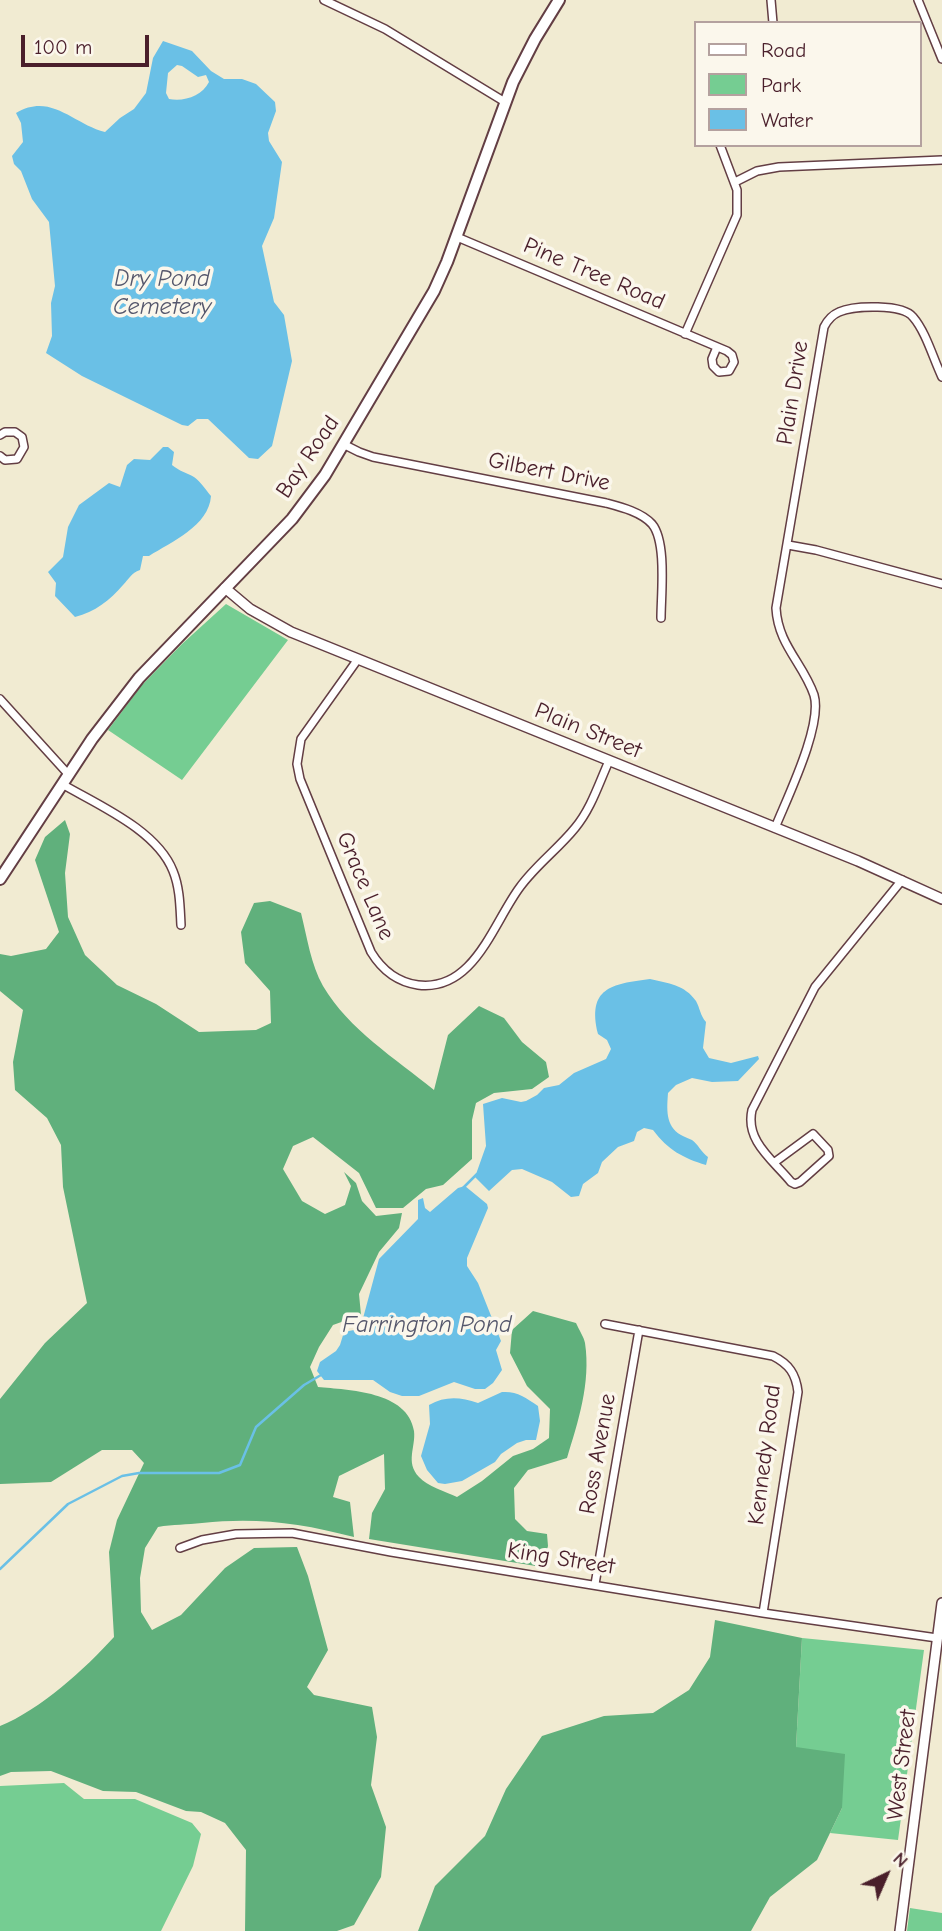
<!DOCTYPE html>
<style>
body{margin:0}
#map{position:relative;width:942px;height:1931px;overflow:hidden;background:#f1ebd2;font-family:"Comic Neue",sans-serif}
canvas{display:block}
.legend{position:absolute;left:694px;top:21px;width:228px;height:126px;box-sizing:border-box;background:#fbf7ec;border:2px solid #b4a19f;margin:0;padding:9px 12px;list-style:none;font-size:21px;color:#4a1f2b}
.legend li{display:flex;align-items:center;gap:14px;height:35px}
.legend b{width:35px;border:2px solid #b4a19f}
.north{position:absolute;left:851px;top:1840px;width:70px;height:70px;-webkit-text-stroke:5px #fbf7ec;paint-order:stroke;rotate:44deg;font-size:19px;font-weight:700;line-height:28px;text-align:center;color:#4a1f2b}
.north::after{content:'';display:block;margin:auto;width:24px;height:32px;background:#4a1f2b;clip-path:polygon(50% 0,100% 100%,50% 72%,0 100%)}
.scale{position:absolute;left:21px;top:35px;width:128px;height:32px;box-sizing:border-box;border:4px solid #4a1f2b;border-top:0;padding-left:9px;font-size:21px;line-height:24px;white-space:nowrap;color:#4a1f2b;-webkit-text-stroke:5px #fbf7ec;paint-order:stroke}
</style>
<div id="map">
<canvas width="942" height="1931"></canvas>
<ul class="legend">
<li><b style="height:9px;background:#fff"></b>Road</li>
<li><b style="height:19px;background:#75cd92"></b>Park</li>
<li><b style="height:19px;background:#6ac0e6"></b>Water</li>
</ul>
<div class="north">N</div>
<div class="scale">100 m</div>
</div>
<script>
const context = document.querySelector('canvas').getContext('2d');
context.lineJoin = 'round';
function fillPath(path, color) { context.fillStyle = color; context.fill(path, 'evenodd'); }
function strokePath(path, color, width, dash) { context.strokeStyle = color; context.lineWidth = width; context.lineCap = dash ? 'butt' : 'round'; context.setLineDash(dash || []); context.stroke(path); }
function label(font, color, halo, rows, align = 'center') {
  context.font = font + ' "Comic Neue",sans-serif'; context.lineWidth = 7; context.setLineDash([]); context.textBaseline = 'middle'; context.strokeStyle = halo; context.fillStyle = color; for (const [text, x, y, turn = 0] of rows) {
    context.save(); context.translate(x, y); context.rotate((+turn || 0) * Math.PI / 180); context.textAlign = isNaN(turn) ? turn : align; if (halo) context.strokeText(text, 0, 0); context.fillText(text, 0, 0); context.restore();
  }
}
fillPath(new Path2D(`
 M226 604 288 640 182 780 108 730 142 685 182 644Z
 M802 1638 924 1650 898 1840 830 1833 842 1808 796 1747Z
 M64 1783 84 1799H135L192 1823 201 1834 193 1866 161 1931H0V1786Z
 M910 1908 942 1913V1931H907Z`), '#75cd92');
fillPath(new Path2D(`
 M65 820 70 834 65 873 68 917 85 955 117 985 156 1004 199 1032 256 1030 271 1023 270 991 245 963 241 932 254 903 270 901 301 913C307 937 311 965 323 986 349 1030 395 1058 434 1090L448 1035 479 1006 504 1018 522 1042 546 1062 549 1077 532 1089 494 1093 476 1103 472 1120V1159L443 1185 426 1189 403 1208H376L359 1173 313 1137 293 1146 283 1169 302 1201 325 1214 345 1205 351 1186 344 1172 356 1183 362 1201 376 1216 402 1213 399 1228 379 1252 359 1294 361 1315 333 1325 319 1347 310 1367 318 1387C348 1390 408 1391 414 1431 416 1447 405 1462 419 1477 427 1486 446 1492 457 1497L482 1481 513 1456 533 1449 549 1438 550 1409 527 1386 510 1353 512 1330 533 1311 576 1323C579 1330 584 1337 585 1343 591 1383 578 1422 567 1458L528 1470 514 1488 515 1519 527 1531 547 1534 548 1546 542 1567 369 1539 372 1513 385 1489 384 1454 339 1476 333 1497 350 1502 354 1537C301 1523 256 1517 202 1523 187 1525 173 1524 158 1527L145 1548 140 1578 141 1612 152 1630 181 1615 225 1568 254 1548 297 1547 308 1576 328 1650 307 1687 314 1695 372 1707 377 1737 371 1785 386 1827 381 1877 354 1925 337 1931H245L246 1850 225 1823 201 1812 186 1811 136 1792 103 1791 51 1771 11 1772 0 1776V1726C40 1710 85 1669 114 1637L109 1552 117 1520 144 1463 132 1450H102L51 1482 0 1484V1399L45 1343 87 1303 63 1187 61 1145 47 1118 15 1090 13 1062 23 1010 0 991V954L11 956 46 949 59 932 35 860 45 837Z
 M715 1620 802 1638 796 1747 845 1754 842 1808 817 1860 770 1897 751 1931H418L435 1886 485 1836 506 1789 542 1736 604 1716 653 1713 689 1690 710 1657Z`), '#60b07c');
fillPath(new Path2D(`
 M163 41 192 51 211 71 224 79H242L256 84 275 102 276 111 268 133 269 141 282 162 274 218 262 246 274 302 284 315 292 361 272 446 258 459 249 458 208 419H197L188 426 182 425 82 376 46 353 52 336 51 303 55 286 49 222 32 199 21 171 14 164 12 156 23 142 21 123 16 113C51 92 73 124 105 132L120 118 134 109 146 93 153 58ZM177 65 182 66 198 77 206 75 209 82C202 96 184 102 169 99L166 93 168 73Z
 M163 447H168L174 452 172 465C179 471 187 473 194 477 201 482 206 490 211 496 209 526 171 542 149 556H143L140 570C131 573 129 579 123 585 110 600 95 612 75 617L55 596 56 583 48 572 63 557 68 527 79 505 109 483 120 487 127 465 134 459 150 460Z
 M650 979C668 983 685 985 696 1001 700 1008 700 1015 706 1022L703 1048 709 1058 731 1063 758 1056 759 1059 738 1081 712 1082 692 1078 676 1085 668 1093C667 1108 665 1126 681 1135 684 1137 688 1138 692 1140 698 1144 701 1152 708 1157L706 1165C683 1158 668 1150 653 1130L644 1128 637 1132 634 1141 618 1147 602 1162 598 1173 583 1184 579 1196 571 1197 552 1182 522 1169 512 1170 489 1191 475 1177 486 1146 483 1104 502 1098 521 1102 526 1101 537 1095 544 1088 559 1085 574 1073 606 1059 611 1049 607 1040 598 1034C587 988 611 984 650 979Z
 M465 1186 487 1204 488 1208 467 1258V1266L478 1283 501 1341 496 1350 502 1370 493 1383 485 1389H475L454 1382 419 1396H402L390 1392 373 1380H324L317 1371 320 1362 336 1351 340 1345 344 1332 354 1330 362 1322 379 1259 418 1219V1200L423 1198 425 1208 430 1212 458 1188Z
 M502 1392C517 1391 525 1397 538 1406L540 1421 536 1440H526L517 1443 501 1454 495 1462 462 1481 445 1484 438 1483 427 1470 421 1456 430 1424 429 1405C445 1396 460 1397 478 1403Z`), '#6ac0e6');
strokePath(new Path2D(`
 M462 1189 477 1174
 M0 1569 68 1504 122 1476 139 1473H219L240 1465 256 1427 304 1385 321 1375`), '#6ac0e6', 2.5);
const minor = new Path2D(`
 M324 0 385 29 505 102
 M771 0 773 23
 M918 0 942 59
 M735 182 757 171 779 167 942 160
 M457 237 727 351 732 355 734 362 729 371 719 372 713 366 712 359 717 347
 M685 334 737 215V190L720 145
 M0 435 5 432H15L22 437 24 447 17 459 5 460 0 456
 M343 444 359 452 373 457 606 503C621 507 641 512 652 524 667 542 661 595 661 618
 M788 545 816 550 942 584
 M358 659 301 739 297 764 300 779 371 952C382 970 397 982 418 985 474 992 493 923 520 887 536 865 558 849 575 828 591 809 599 783 609 761
 M0 699 68 774
 M62 784C98 805 157 830 173 871 180 888 180 907 181 925
 M775 828C787 798 823 725 814 695 803 663 778 645 776 608L824 327C827 321 832 315 839 312 854 305 903 304 913 317 926 332 933 358 942 377
 M775 1162 813 1134 828 1150 829 1156 800 1182 795 1184 791 1182C773 1160 745 1141 752 1110L815 987 902 880
 M605 1324 773 1356C789 1364 796 1374 798 1392L763 1613
 M180 1548 202 1540 236 1534 292 1533 391 1552 763 1613 937 1638
 M595 1584 639 1330`);
const tertiary = new Path2D(`
 M225 588 250 609 291 632 858 861 942 899
 M900 1931 942 1603`);
const secondary = new Path2D(`
 M0 879 92 739 139 678 292 519 325 475 434 291 447 262 513 82 535 39 559 0`);
strokePath(minor, '#633e44', 10);
strokePath(tertiary, '#633e44', 12);
strokePath(secondary, '#633e44', 14);
strokePath(minor, '#fff', 7);
strokePath(tertiary, '#fff', 9);
strokePath(secondary, '#fff', 10);
label('23px', '#4a1f2b', '#fbf7ec', [
 ["Pine Tree Road",594,274,23],
 ["Plain Drive",793,393,-81],
 ["Bay Road",308,457,-56],
 ["Gilbert Drive",549,472,11],
 ["Plain Street",588,731,22],
 ["Grace Lane",365,886,67],
 ["Ross Avenue",598,1454,-80],
 ["Kennedy Road",765,1455,-83],
 ["King Street",561,1559,9],
 ["West Street",902,1765,-83]
]);
label('italic 24px', '#55576c', '#fbf7ec', [
 ["Dry Pond",162,279],
 ["Cemetery",162,307],
 ["Farrington Pond",427,1325]
]);
</script>
